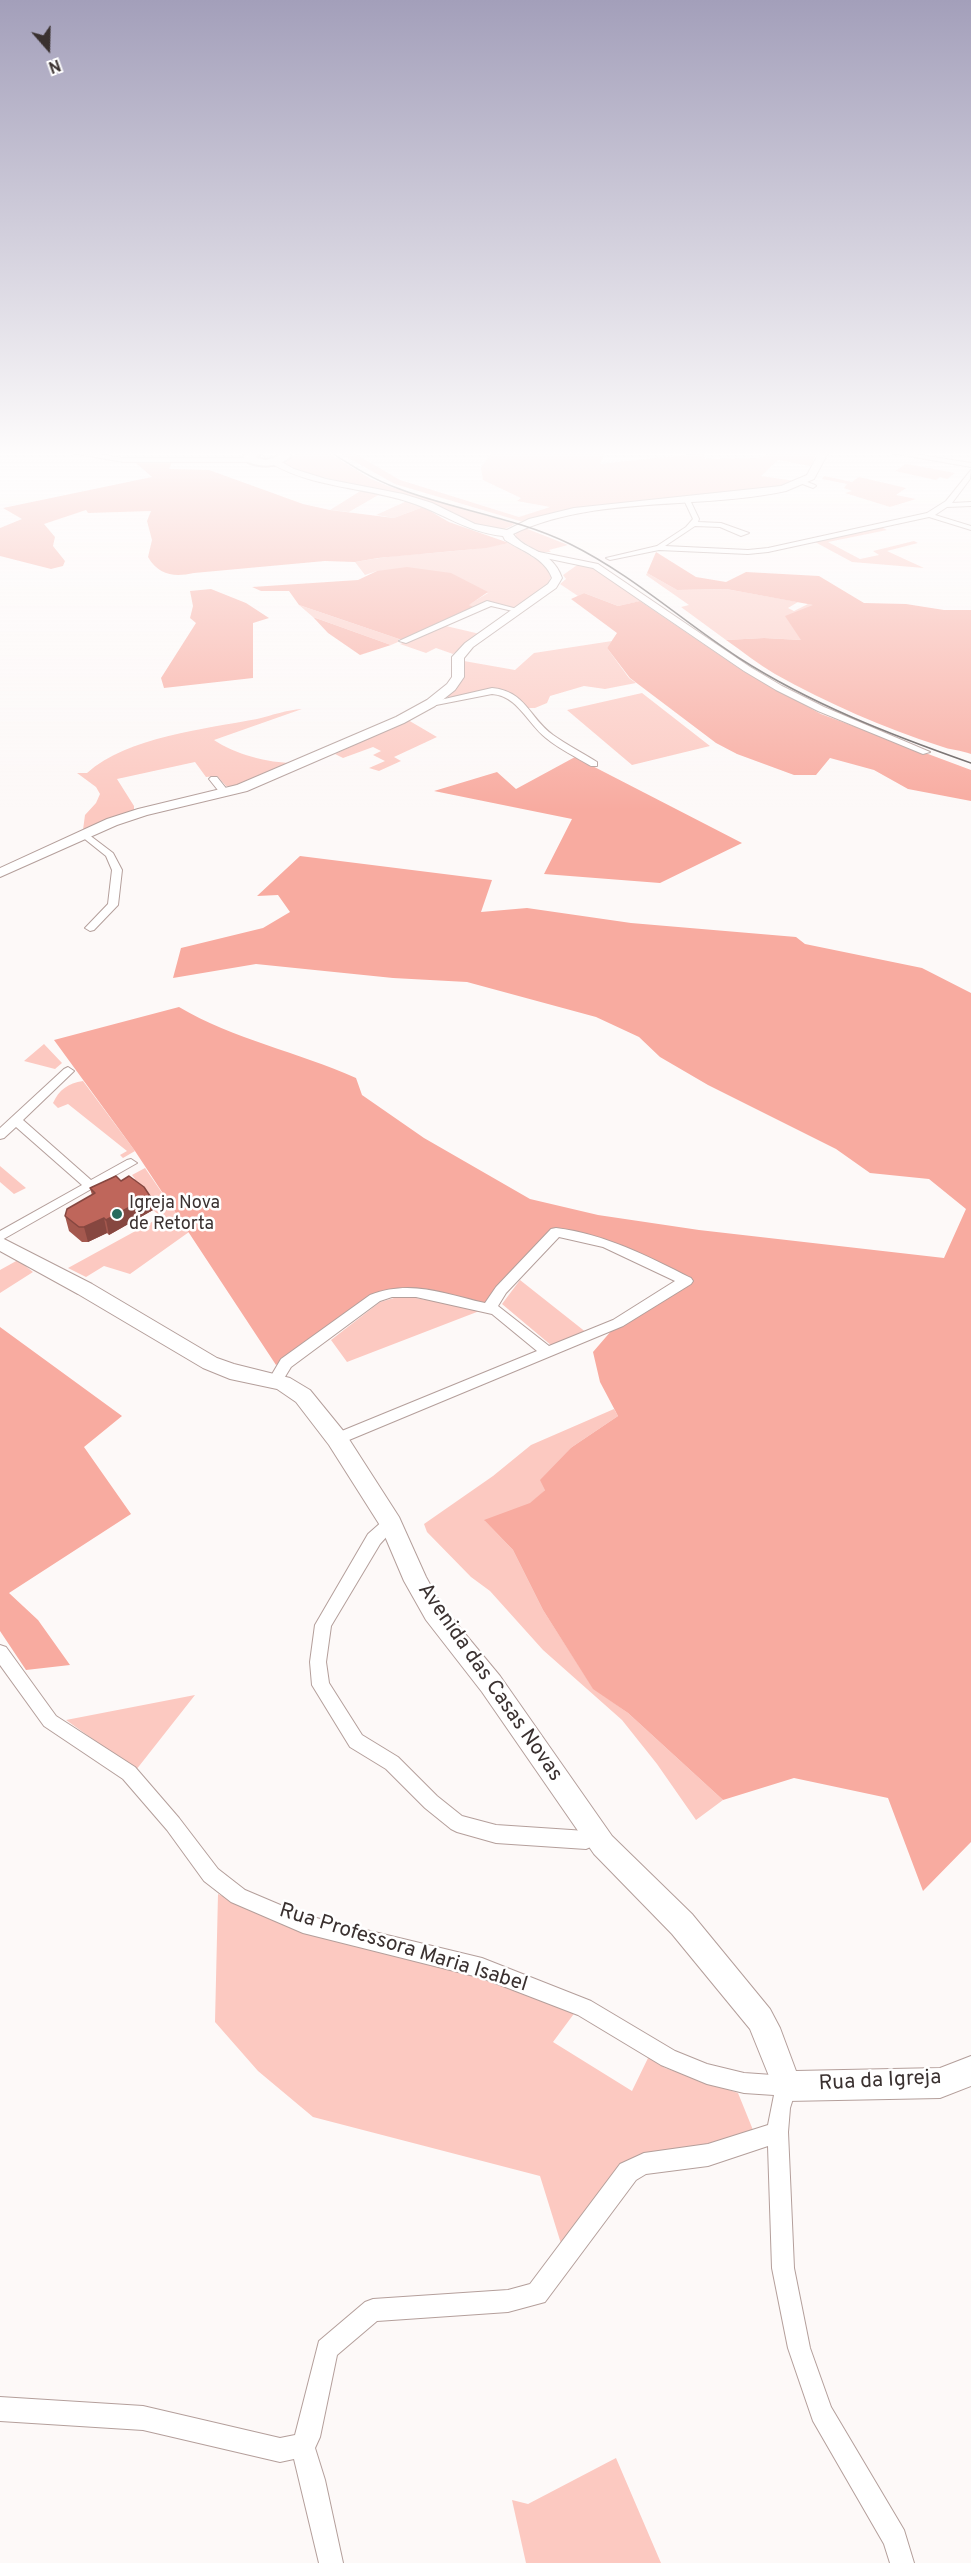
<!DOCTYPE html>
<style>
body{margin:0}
#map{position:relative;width:971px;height:2563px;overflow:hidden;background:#fdf9f8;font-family:Overpass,sans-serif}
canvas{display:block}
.north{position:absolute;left:18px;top:18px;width:60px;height:60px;-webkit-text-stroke:4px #fff;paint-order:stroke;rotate:160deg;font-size:16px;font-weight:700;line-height:24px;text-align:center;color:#3a3130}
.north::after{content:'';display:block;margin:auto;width:21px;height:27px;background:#3a3130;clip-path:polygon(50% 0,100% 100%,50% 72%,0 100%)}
</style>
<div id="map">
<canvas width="971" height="2563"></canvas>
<div class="north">N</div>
</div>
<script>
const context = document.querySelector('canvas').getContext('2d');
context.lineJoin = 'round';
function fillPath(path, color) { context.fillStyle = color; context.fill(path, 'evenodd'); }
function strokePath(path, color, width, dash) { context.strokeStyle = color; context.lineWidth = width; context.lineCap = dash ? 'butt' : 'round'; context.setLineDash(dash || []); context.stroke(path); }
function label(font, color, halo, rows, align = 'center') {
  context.font = font + ' Overpass,sans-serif'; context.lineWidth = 5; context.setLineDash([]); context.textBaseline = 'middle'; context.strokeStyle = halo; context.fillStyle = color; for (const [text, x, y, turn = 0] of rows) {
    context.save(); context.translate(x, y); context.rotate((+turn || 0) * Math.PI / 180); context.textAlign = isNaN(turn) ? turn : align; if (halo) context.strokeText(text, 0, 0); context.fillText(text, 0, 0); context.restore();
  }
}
fillPath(new Path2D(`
 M309 451H325L371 479 388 486 515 524C510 527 503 530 497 530 469 529 443 507 417 498L308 474 287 465 286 463 294 455Z
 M336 451H350L400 480 519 517 550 507 517 501 521 498 483 480 481 467 494 451H605L600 464 703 453 705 459 758 458 776 451H817L811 466 778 460 761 476 795 481 774 488 578 508 523 522 395 484Z
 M906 464 955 473 947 479 940 477 936 480 895 471Z
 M824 476 852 482 859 477 906 488 896 495 916 499 890 507 845 493 852 491 844 488 847 484 822 479Z
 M362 490 380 494 349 512 330 510Z
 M409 500 423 507 394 518 376 515Z
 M881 527 887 530 828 542 860 559 879 555 873 551 914 541 918 543 887 551 924 568 852 562 815 542Z
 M525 528 568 545 549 550 551 552H538L516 537 515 532Z
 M509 543 544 564 551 577 546 587 515 608 489 601 476 608 468 605 488 593 377 571 365 575 355 562C406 552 459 554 509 543Z
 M580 563H587L641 601 618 606 584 593 578 596 560 584 566 579 563 575Z
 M647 573 677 590 726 589 798 602 788 608 794 611 808 604 814 605 801 640 764 638 726 640 681 607 689 605 646 575Z
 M299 605 399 639 398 642 391 645 313 617Z
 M446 626 480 634 453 654 436 648 426 653 400 644Z
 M612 641 607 648 629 678 636 683 605 689 584 686 550 696 547 703 535 708H526C505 682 492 689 463 696 456 697 451 699 445 696 459 686 461 678 464 661L515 670 534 653Z
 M642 693 710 746 632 765 567 710Z
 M302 709 214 740C234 754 269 763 293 763L231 787 226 786 217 776 206 777 195 762 117 779 134 806V810L83 830 85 815 96 803 100 794 96 787 77 773H87C127 737 205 729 257 719 273 715 286 710 302 709Z
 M408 720 437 737 394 757 401 761 379 771 369 768 385 761 373 755 381 751 373 747 343 758 335 754Z
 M44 1044 62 1063 55 1069 24 1061Z
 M83 1081 135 1151 123 1158 120 1155 127 1151 68 1104 58 1108 53 1103C59 1090 68 1083 83 1081Z
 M0 1166 26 1188 14 1194 0 1182Z
 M145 1168 189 1232 130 1274 104 1266 86 1277 68 1268 161 1217 125 1185 135 1179 132 1175Z
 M18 1260 33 1272 0 1293V1270Z
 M520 1280 587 1333 552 1346 502 1304Z
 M394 1298H416L482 1310 347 1362 331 1340 380 1302Z
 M614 1409 618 1416 572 1447 545 1490 530 1504 485 1521 513 1550 543 1610 593 1688 628 1713 723 1800 696 1820 657 1764 622 1720 543 1650 490 1591 471 1577 427 1532 424 1524 493 1476 531 1445Z
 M195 1695 136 1770 66 1720Z
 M218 1894 292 1928 502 1984 576 2011 553 2042 632 2091 649 2056 665 2068 738 2093 753 2130 710 2148 642 2155 563 2250 540 2176 313 2117 258 2071 215 2022Z
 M616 2458 661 2563H526L512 2500 528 2504Z`), '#fcc9c1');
fillPath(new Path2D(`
 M140 462H172L169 469 209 470 303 504 330 510 394 518 423 507 449 522 509 543 486 548 378 558 355 562 325 561 194 573C175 577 159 576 148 557L152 540 147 521 151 511 88 513 86 510 44 524 55 537 53 546 65 561 63 566 51 569 0 556V528L22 519 3 508 152 477 136 463Z
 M656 552 696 577 726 582 746 572 819 576 864 603 906 604 944 610H971V754C961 750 950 750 940 746 884 728 827 703 775 674 758 664 742 651 726 640L764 638 801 640 785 616 813 605 726 589 677 590 647 573Z
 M407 567 451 573 488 592 469 605 476 608 404 639H399L299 605 289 591H261L252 587 358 580 377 571Z
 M211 589 246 603 269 618 253 623V678L164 688 161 678 196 623 190 618 193 606 190 591Z
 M584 593 618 606 640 601 743 671 821 714 971 770V801L908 789 874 770 830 758 816 775H794L737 754 716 743 630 678 607 648 617 633 571 599Z
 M313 617 391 645 360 655 328 633Z
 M575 757 742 843 660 883 544 874 572 819 434 791 497 772 516 789Z
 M300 856 492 880 481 912 527 908 631 923 796 937 805 944 922 968 971 993V1842L923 1891 888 1798 794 1778 723 1800 628 1713 593 1689 543 1610 513 1550 484 1520 530 1503 545 1490 540 1480 572 1447 618 1416 600 1382 593 1352 618 1323 686 1282 610 1244 556 1232 489 1308 416 1292 371 1301 276 1365 135 1151 54 1040 179 1007C233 1039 298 1052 356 1078L362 1095 424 1138 530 1199 598 1215 699 1230 944 1258 966 1209 929 1179 870 1173 836 1149 708 1085 660 1057 639 1037 596 1017 467 982 393 978 256 964 173 978 181 948 263 928 290 912 278 895 257 896Z
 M0 1327 122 1416 84 1447 131 1514 9 1593 38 1620 70 1665 26 1670 0 1631Z`), '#f8aba0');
const street = new Path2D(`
 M61 451H77L123 458H249L252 460 249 462H123Z
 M880 451H895L971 463V467Z
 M971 470 970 479 952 503 971 502V506L947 507 935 515 971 526V530L929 517 768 552 748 554 659 550 610 560 606 558 657 546 686 527 693 519 684 500 687 498 690 500 699 519 698 522 721 523 749 533 741 536 720 527 695 526 665 546 748 550 768 548 927 513 946 501Z
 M802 480 815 485 816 486 813 488 800 483Z
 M534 551 598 564 750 667 782 686 824 707 930 752 923 754 818 711 776 690 744 671 593 568 531 555V551Z
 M487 601 521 610 517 612 491 606 406 643 399 641Z
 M492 688C526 691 529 718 553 735 567 745 583 753 597 762V766H591C576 757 559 749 546 738 527 723 518 696 492 694L431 706 427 703Z
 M211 777H217L229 792 227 794H221L209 779Z
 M84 831 113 853 122 870 118 905 94 930 90 931 85 928 108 904 112 870 106 856 81 836V832Z
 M68 1067 74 1071 72 1073 23 1120 91 1180 127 1160 131 1159 137 1163 0 1241V1231L82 1185 16 1127 4 1138 0 1139V1128L64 1069Z
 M556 1228C605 1234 647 1256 691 1278L693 1281 691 1284 623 1326 337 1445 332 1443 330 1439 332 1435 537 1351 492 1314 416 1297H392L380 1301 291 1367 280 1385H270L268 1381 281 1359 370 1295C411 1279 444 1294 485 1303L496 1287 551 1229ZM559 1237 603 1247 675 1281 613 1320 549 1346 498 1306 506 1293Z
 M391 1517 397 1519 399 1523 380 1544 331 1626 326 1662 329 1683 362 1735 398 1757 437 1796 462 1816 496 1825 586 1831 596 1827 602 1830 605 1836 602 1842 586 1849 496 1843 457 1832 451 1829 425 1808 386 1769 350 1747 312 1685 310 1662 315 1625 368 1534 385 1519Z
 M0 1645 6 1647 56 1716 135 1767 179 1818 218 1869 245 1890 304 1915 482 1958 591 2001 675 2051 707 2064 744 2073 787 2076 794 2079 797 2086 790 2108 788 2132 794 2268 810 2348 831 2407 904 2530 914 2563H890L884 2544 813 2421 788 2348 772 2268 768 2146 708 2166 646 2174 636 2180 545 2302 508 2312 377 2321 337 2355 320 2437 315 2448 325 2480 343 2563H319L294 2459 280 2462 143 2430 0 2421V2397L143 2406 280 2438 295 2435 319 2341 365 2302 373 2299 508 2290 530 2284 620 2164 644 2153 708 2144 768 2125 774 2095 744 2093 707 2084 661 2065 578 2015 482 1978 303 1933 231 1902 204 1881 167 1830 123 1779 44 1726 0 1665Z`);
const secondary = new Path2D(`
 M820 451H829L814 479 786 491C699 510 595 495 513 534 526 552 552 549 562 578L556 588 473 647 464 658V677L455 690 435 706 404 723 247 791 147 815 117 825 0 877V868L107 819 138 809 237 785 396 717 427 700 447 684 452 677V657L465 643 548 584 552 578C545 558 522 551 505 540L503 536C468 533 441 512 409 502 363 487 315 488 272 464V460H278L294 469 326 479 403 494 432 503 475 524 507 530 529 519 574 508 781 486 807 475Z
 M0 1237 92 1284 217 1358 234 1364 290 1378 310 1390 345 1433 399 1517 426 1577 442 1606 500 1676 612 1836 692 1914 770 2009 780 2028 796 2071 940 2068 971 2056V2086L940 2098 787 2101 777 2096 750 2029 672 1934 594 1854 482 1692 426 1620 404 1581 381 1527 329 1445 296 1402 277 1389 230 1379 203 1368 78 1294 0 1251Z`);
const primary = new Path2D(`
 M250 451H265L254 457 266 460 277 457 280 451H288L290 457C278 468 259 468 244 460V455Z`);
strokePath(street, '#b49f9b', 2);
strokePath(secondary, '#b49f9b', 2);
strokePath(primary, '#b49f9b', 4);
fillPath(street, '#fff');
fillPath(secondary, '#fff');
fillPath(primary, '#fff');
strokePath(new Path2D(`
 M329 451C351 465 372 479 397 488 453 510 515 517 570 544 631 574 682 621 739 658 811 704 891 735 971 763`), '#635c5b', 1.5);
fillPath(new Path2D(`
 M90 1188 153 1210 109 1235 107 1233 88 1242H82L69 1231 65 1216 92 1195Z`), '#a4584e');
fillPath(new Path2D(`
 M150 1196 153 1210 109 1235 106 1220Z
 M104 1218 107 1233 88 1242 84 1227Z`), '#864740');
const building = new Path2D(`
 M116 1176 121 1181 129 1176 144 1187 150 1196 106 1220 104 1218 84 1227H79L65 1216 67 1209 95 1193 90 1188Z`);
fillPath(building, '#bf665b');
strokePath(building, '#864740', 1.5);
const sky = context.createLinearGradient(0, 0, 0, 810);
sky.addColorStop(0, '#a39fba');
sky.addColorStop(0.56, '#fefcfc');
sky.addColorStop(1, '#fefcfc00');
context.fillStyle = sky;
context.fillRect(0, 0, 971, 810);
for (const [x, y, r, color] of [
 [117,1214,6,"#286c5f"]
]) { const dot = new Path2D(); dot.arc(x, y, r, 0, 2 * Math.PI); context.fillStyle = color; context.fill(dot); strokePath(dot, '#fff', 2); }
label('18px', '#3a3130', '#fff', [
 ["Igreja Nova",129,1204],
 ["de Retorta",129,1225]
], 'left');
label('21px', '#3a3130', '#fff', [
 ["Avenida das Casas Novas",489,1683,55],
 ["Rua Professora Maria Isabel",403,1949,17],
 ["Rua da Igreja",880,2082,-3]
]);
</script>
